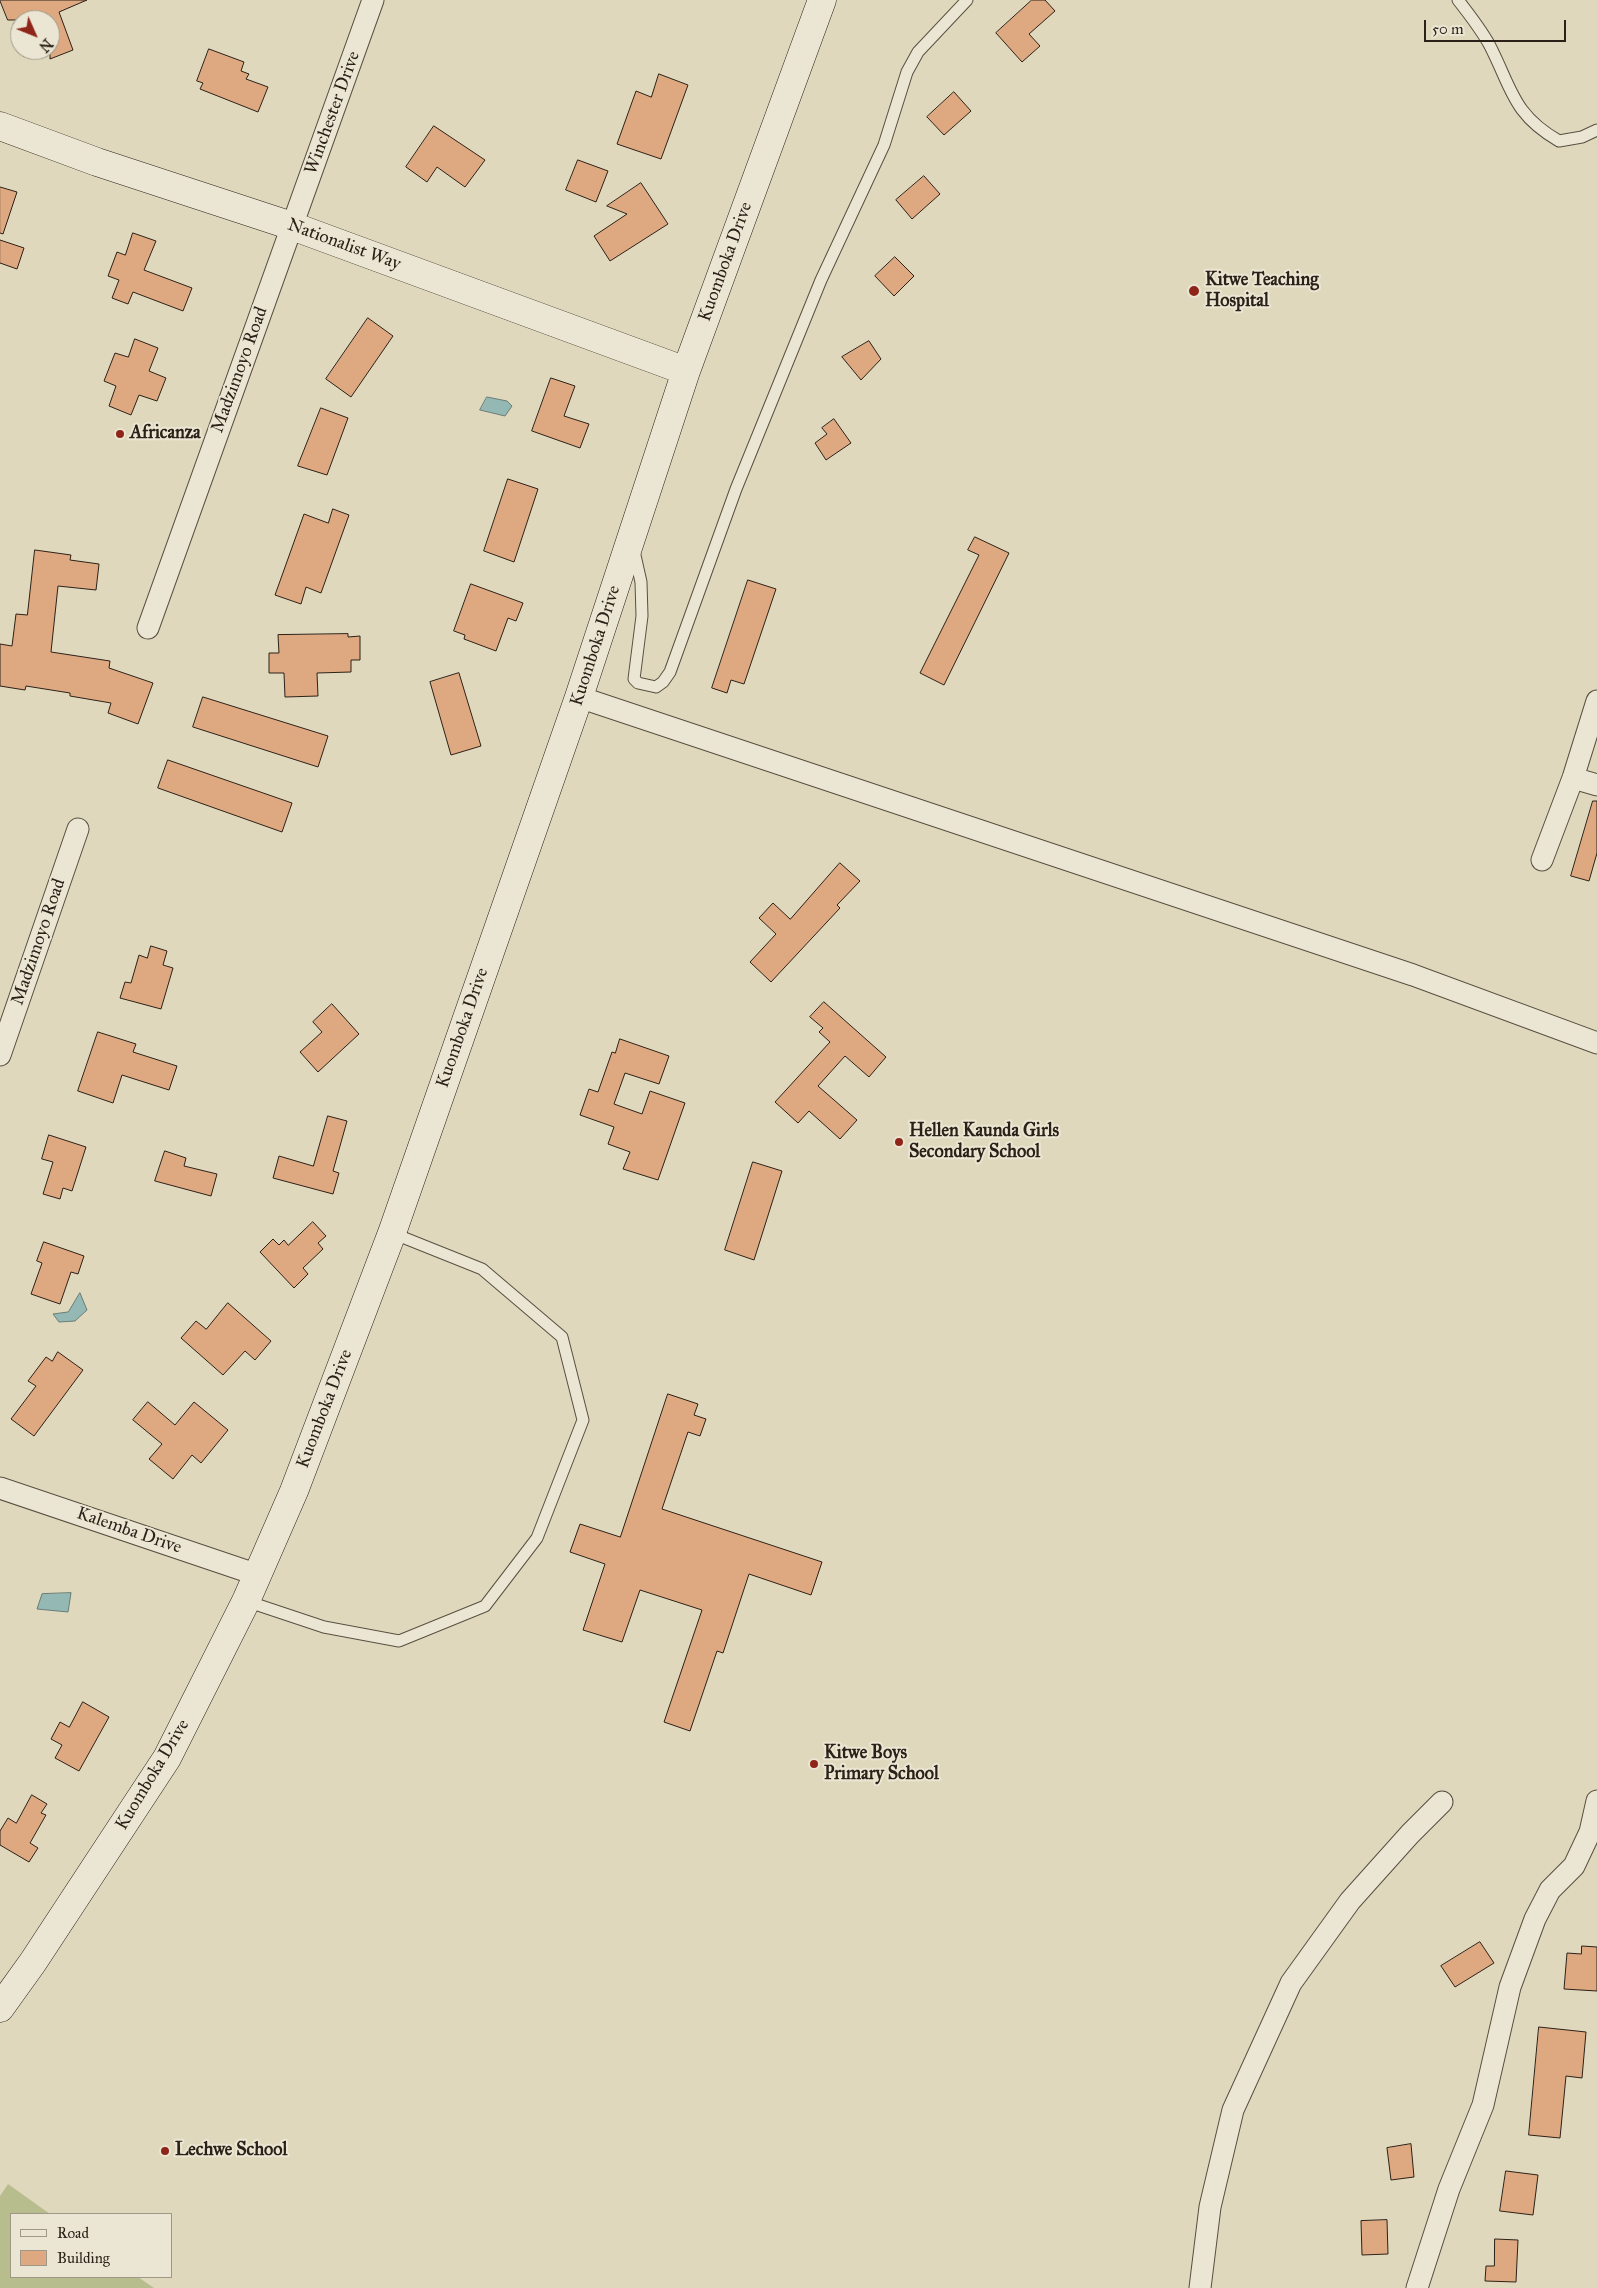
<!DOCTYPE html>
<style>
body{margin:0}
#map{position:relative;width:1597px;height:2288px;overflow:hidden;background:#e0d8bc;font-family:"IM FELL Great Primer",serif}
canvas{display:block}
.legend{position:absolute;left:10px;top:2213px;width:162px;height:65px;box-sizing:border-box;background:#ebe6d3;border:1px solid #9f9788;margin:0;padding:6px 9px;list-style:none;font-size:15px;color:#2c2118}
.legend li{display:flex;align-items:center;gap:10px;height:25px}
.legend b{width:25px;border:1px solid #9f9788}
.north{position:absolute;left:10px;top:10px;width:50px;height:50px;box-sizing:border-box;background:#ebe6d3;border:1px solid #9f9788;border-radius:50%;rotate:134deg;font-size:14px;font-weight:700;line-height:20px;text-align:center;color:#2c2118}
.north::after{content:'';display:block;margin:auto;width:18px;height:22px;background:#8f2418;clip-path:polygon(50% 0,100% 100%,50% 72%,0 100%)}
.scale{position:absolute;left:1424px;top:20px;width:142px;height:22px;box-sizing:border-box;border:2px solid #2c2118;border-top:0;padding-left:6px;font-size:15px;line-height:18px;white-space:nowrap;color:#2c2118;-webkit-text-stroke:4px #ebe6d3;paint-order:stroke}
</style>
<div id="map">
<canvas width="1597" height="2288"></canvas>
<ul class="legend">
<li><b style="height:6px;background:#ebe6d3"></b>Road</li>
<li><b style="height:14px;background:#dea881"></b>Building</li>
</ul>
<div class="north">N</div>
<div class="scale">50 m</div>
</div>
<script>
const context = document.querySelector('canvas').getContext('2d');
context.lineJoin = 'round';
function fillPath(path, color) { context.fillStyle = color; context.fill(path, 'evenodd'); }
function strokePath(path, color, width, dash) { context.strokeStyle = color; context.lineWidth = width; context.lineCap = dash ? 'butt' : 'round'; context.setLineDash(dash || []); context.stroke(path); }
function label(font, color, halo, rows, align = 'center') {
  context.font = font + ' "IM FELL Great Primer",serif'; context.lineWidth = 4; context.setLineDash([]); context.textBaseline = 'middle'; context.strokeStyle = halo; context.fillStyle = color; for (const [text, x, y, turn = 0] of rows) {
    context.save(); context.translate(x, y); context.rotate((+turn || 0) * Math.PI / 180); context.textAlign = isNaN(turn) ? turn : align; if (halo) context.strokeText(text, 0, 0); context.fillText(text, 0, 0); context.restore();
  }
}
fillPath(new Path2D(`
 M8 2184 50 2214H11V2277H138L154 2288H0V2196Z`), '#b8bd8d');
const water = new Path2D(`
 M487 397 507 401 512 406 505 416 480 410Z
 M80 1293 87 1310 75 1321 59 1322 53 1314 68 1312Z
 M71 1593 68 1612 37 1609 42 1594Z`);
fillPath(water, '#94b9b5');
strokePath(water, '#6a7c76', 1);
const building = new Path2D(`
 M0 0H87L59 12 73 50 50 59V20H8Z
 M1032 0H1045L1055 11 1029 34 1040 46 1022 62 996 33Z
 M209 49 244 62 241 71 249 74 246 79 268 87 258 112 200 89 203 83 197 81Z
 M659 74 688 85 661 159 617 144 636 91 651 97Z
 M954 92 971 111 944 135 927 117Z
 M434 126 485 160 465 187 437 167 427 182 406 167Z
 M578 160 608 171 596 202 566 190Z
 M924 176 940 194 912 219 896 200Z
 M641 183 668 224 610 261 594 236 627 214 607 206Z
 M0 187 17 192 3 234 0 233Z
 M133 233 156 241 144 270 192 288 183 311 133 292 128 304 112 298 119 280 108 276 117 252 125 255Z
 M0 240 24 248 17 269 0 263Z
 M895 257 914 276 894 296 875 276Z
 M368 318 393 336 351 397 326 379Z
 M135 339 158 348 149 371 166 378 157 401 139 395 131 415 109 406 116 386 104 381 115 353 128 357Z
 M869 341 881 359 861 380 842 357Z
 M551 378 575 386 564 416 589 424 580 448 532 431Z
 M321 408 348 418 327 475 298 466Z
 M834 419 851 443 826 460 815 443 827 434 822 428Z
 M508 479 538 489 514 562 484 551Z
 M333 509 349 515 321 593 306 587 301 604 275 595 304 514 328 523Z
 M975 537 1009 553 944 685 920 673 979 555 968 550Z
 M35 550 71 555 70 560 99 564 96 590 58 586 51 652 110 661 109 668 153 683 138 724 108 713 111 703 70 696V693L26 686 25 690 0 686V644L12 646 16 614 27 615Z
 M748 580 776 589 744 684 731 680 727 693 712 688Z
 M471 584 523 603 516 621 508 618 496 651 464 639 465 635 454 631Z
 M348 634V637L360 636V660H351V672L317 673 318 696 285 697 284 673H269V653H279L278 635Z
 M459 673 481 746 451 755 430 682Z
 M203 697 328 736 318 767 193 727Z
 M168 760 292 803 282 832 158 788Z
 M1593 801H1597V853L1589 881 1571 876Z
 M840 863 860 881 837 905 840 908 771 982 750 962 776 934 759 918 773 903 790 919Z
 M151 946 167 951 163 965 173 968 161 1009 120 998 125 982 131 983 139 955 147 958Z
 M824 1002 886 1057 869 1077 845 1056 818 1086 857 1120 840 1139 809 1111 798 1123 775 1102 830 1042 819 1032 823 1028 810 1017Z
 M332 1004 359 1034 318 1072 300 1052 322 1032 313 1022Z
 M98 1032 136 1044 133 1052 177 1066 169 1090 122 1075 113 1103 78 1091Z
 M620 1039 669 1056 659 1084 625 1073 614 1104 642 1114 650 1091 685 1103 658 1180 623 1169 630 1152 608 1144 614 1127 580 1115 589 1089 598 1092 612 1052 615 1053Z
 M328 1116 347 1121 333 1171 339 1173 333 1194 273 1178 279 1156 313 1166Z
 M49 1135 86 1147 72 1191 63 1188 60 1199 43 1194 53 1162 42 1159Z
 M165 1151 186 1158 184 1166 217 1174 211 1196 155 1181Z
 M753 1162 782 1171 754 1260 725 1250Z
 M313 1222 326 1236 318 1243 323 1249 303 1268 308 1274 294 1288 260 1252 273 1239 279 1245 284 1240 288 1245Z
 M44 1242 84 1256 78 1274 71 1272 60 1304 31 1294 42 1263 37 1261Z
 M228 1303 271 1341 255 1360 245 1351 223 1375 181 1338 196 1321 206 1329Z
 M58 1352 83 1370 34 1436 11 1419 36 1386 28 1381 46 1357 52 1361Z
 M668 1394 698 1404 694 1415 706 1419 700 1436 688 1432 662 1509 822 1562 811 1595 749 1574 723 1653 717 1651 690 1731 664 1722 702 1610 640 1590 622 1642 583 1630 605 1564 570 1552 580 1524 620 1537Z
 M148 1402 175 1425 194 1402 228 1430 201 1463 192 1455 173 1479 149 1459 162 1444 133 1420Z
 M83 1702 109 1717 79 1771 55 1758 62 1745 51 1739 60 1722 69 1727Z
 M32 1795 47 1804 41 1813 46 1815 30 1843 38 1848 29 1862 0 1845V1831L8 1818 16 1823Z
 M1480 1942 1494 1963 1455 1987 1441 1966Z
 M1582 1946 1597 1947V1991L1564 1989 1567 1953 1581 1954Z
 M1539 2027 1586 2032 1582 2078 1566 2076 1560 2138 1529 2135Z
 M1411 2144 1414 2177 1391 2180 1387 2148Z
 M1506 2171 1538 2175 1533 2215 1500 2211Z
 M1387 2220 1388 2254 1362 2255 1361 2221Z
 M1495 2239 1518 2240 1516 2282 1485 2281 1486 2266H1494Z`);
fillPath(building, '#dea881');
strokePath(building, '#2c2118', 1);
const lane = new Path2D(`
 M1458 0C1469 14 1480 28 1489 44 1512 88 1512 114 1559 141L1582 137 1597 130
 M634 551 641 582 642 616 634 679 638 683 656 687 663 682 670 672 736 489 821 280 884 145 907 72 918 52 967 0
 M246 1601 324 1627 399 1641 485 1606 537 1538 583 1420 562 1337 482 1269 392 1233`);
const street = new Path2D(`
 M148 628 373 0
 M579 697 1413 975 1597 1043
 M1573 778 1597 785
 M1542 860 1573 778 1597 701
 M0 1055 78 829
 M0 1488 258 1575
 M1200 2288 1210 2207 1233 2110 1291 1983 1350 1901 1410 1834 1442 1802
 M1417 2288 1449 2189 1483 2105 1510 1987 1535 1919 1550 1890 1574 1866 1590 1832 1597 1801`);
const secondary = new Path2D(`
 M0 126 97 162 292 226 686 371
 M0 2008 33 1962 167 1758 246 1601 294 1491 392 1233 579 697 686 371 822 0`);
strokePath(lane, '#594f41', 13);
strokePath(street, '#594f41', 23);
strokePath(secondary, '#2c2118', 29);
strokePath(lane, '#ebe6d3', 11);
strokePath(street, '#ebe6d3', 21);
strokePath(secondary, '#ebe6d3', 28);
for (const [x, y, r, color] of [
 [1194,291,6,"#8f2418"],
 [120,434,5,"#8f2418"],
 [899,1142,5,"#8f2418"],
 [814,1764,5,"#8f2418"],
 [165,2151,5,"#8f2418"]
]) { const dot = new Path2D(); dot.arc(x, y, r, 0, 2 * Math.PI); context.fillStyle = color; context.fill(dot); strokePath(dot, '#ebe6d3', 2); }
label('18px', '#2c2118', '#ebe6d3', [
 ["Winchester Drive",333,113,-70],
 ["Nationalist Way",344,245,20],
 ["Kuomboka Drive",726,262,-70],
 ["Madzimoyo Road",240,370,-70],
 ["Kuomboka Drive",596,646,-72],
 ["Madzimoyo Road",39,942,-71],
 ["Kuomboka Drive",463,1028,-71],
 ["Kuomboka Drive",325,1409,-69],
 ["Kalemba Drive",129,1531,19],
 ["Kuomboka Drive",153,1775,-59]
]);
label('bold 18px', '#2c2118', '#ebe6d3', [
 ["Kitwe Teaching",1205,281],
 ["Hospital",1205,302],
 ["Africanza",130,434],
 ["Hellen Kaunda Girls",909,1132],
 ["Secondary School",909,1153],
 ["Kitwe Boys",824,1754],
 ["Primary School",824,1775],
 ["Lechwe School",175,2151]
], 'left');
</script>
